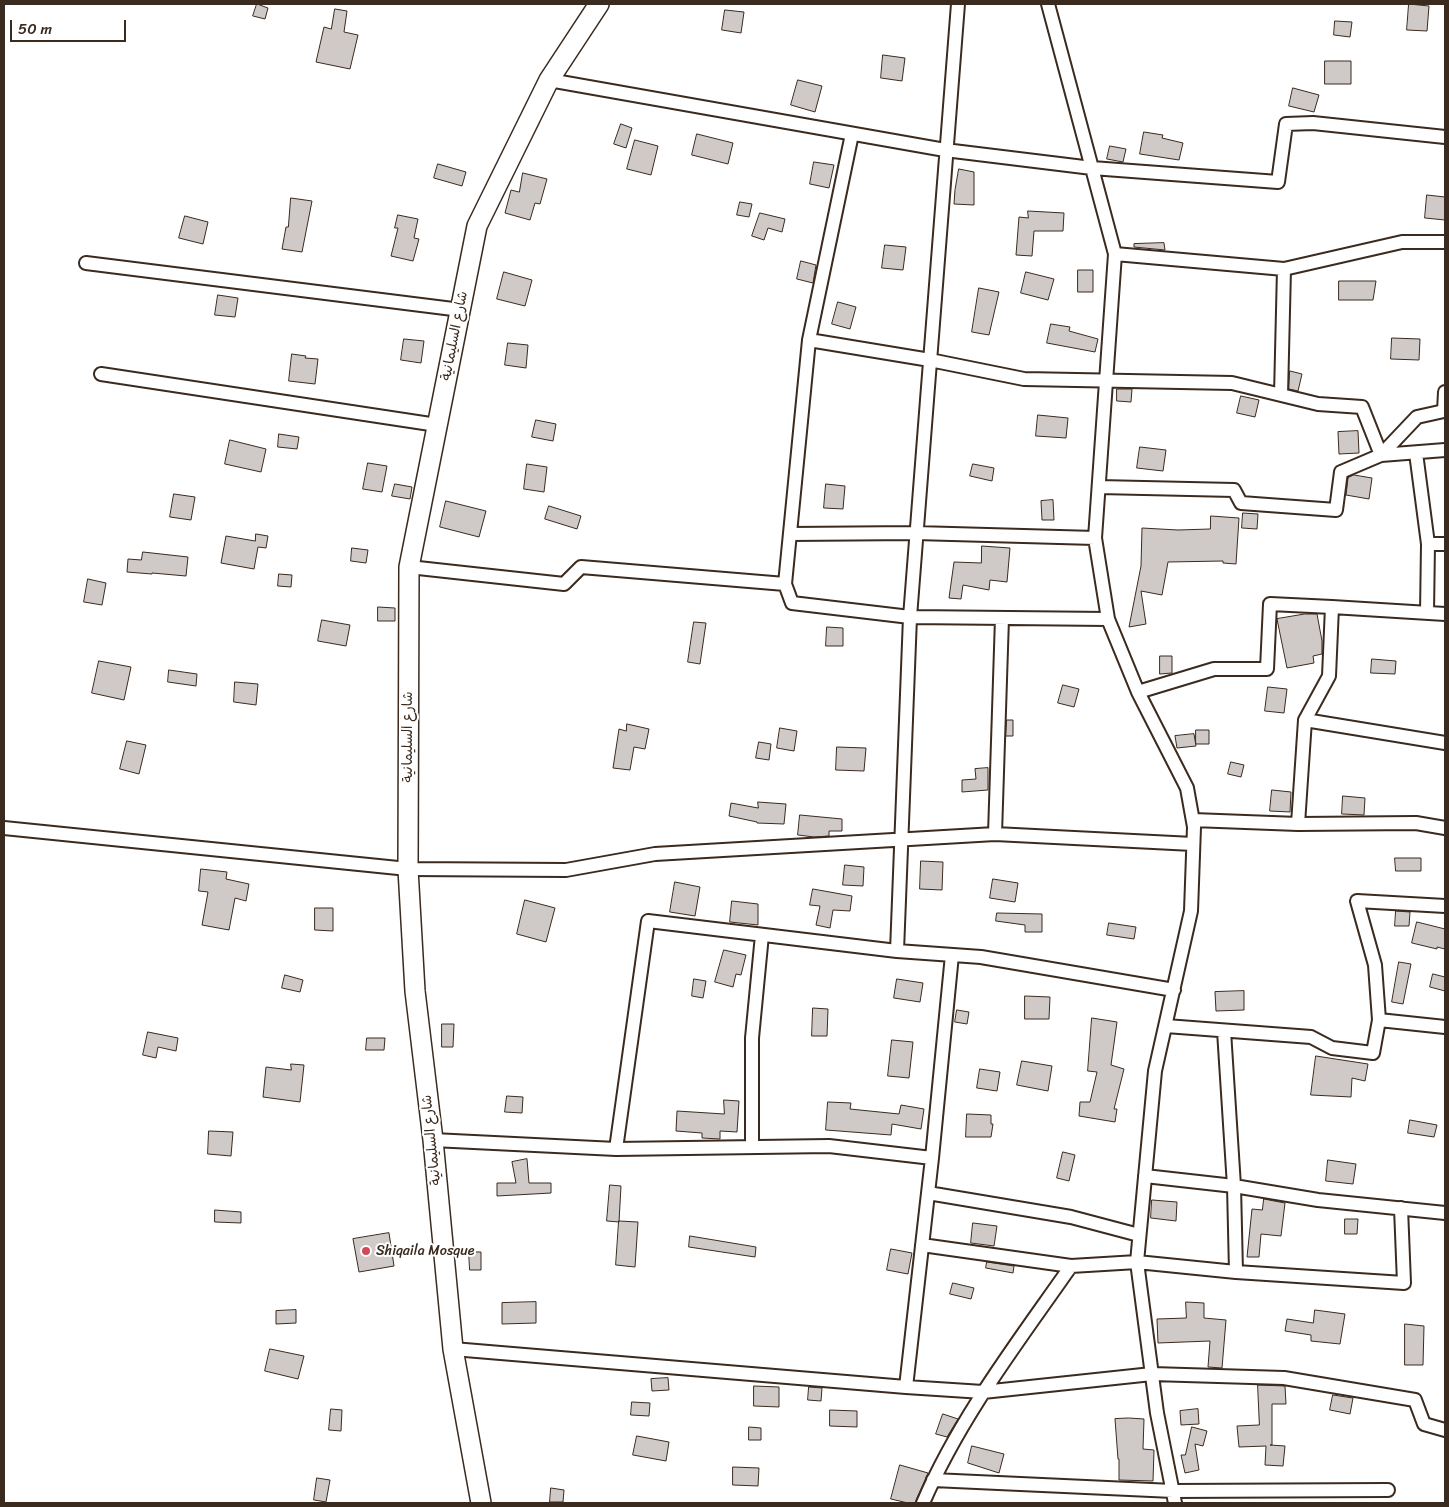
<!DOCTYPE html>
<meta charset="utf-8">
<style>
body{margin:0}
#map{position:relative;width:1449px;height:1507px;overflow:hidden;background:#fff;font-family:Sriracha,sans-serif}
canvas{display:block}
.frame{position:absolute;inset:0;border:5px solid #3b2a1e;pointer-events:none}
.scale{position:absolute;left:10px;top:20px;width:116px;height:22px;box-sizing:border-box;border:2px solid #3b2a1e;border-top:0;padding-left:6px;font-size:15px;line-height:18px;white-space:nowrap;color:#3b2a1e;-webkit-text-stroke:4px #fff;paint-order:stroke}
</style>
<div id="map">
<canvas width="1449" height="1507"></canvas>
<div class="frame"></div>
<div class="scale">50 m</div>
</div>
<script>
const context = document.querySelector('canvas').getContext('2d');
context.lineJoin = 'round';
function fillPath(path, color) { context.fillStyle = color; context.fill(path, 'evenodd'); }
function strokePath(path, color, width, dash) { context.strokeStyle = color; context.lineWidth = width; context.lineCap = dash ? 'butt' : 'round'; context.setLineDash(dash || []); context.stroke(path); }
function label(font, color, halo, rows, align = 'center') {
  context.font = font + ' Sriracha,"Playpen Sans Arabic",sans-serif'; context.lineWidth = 4; context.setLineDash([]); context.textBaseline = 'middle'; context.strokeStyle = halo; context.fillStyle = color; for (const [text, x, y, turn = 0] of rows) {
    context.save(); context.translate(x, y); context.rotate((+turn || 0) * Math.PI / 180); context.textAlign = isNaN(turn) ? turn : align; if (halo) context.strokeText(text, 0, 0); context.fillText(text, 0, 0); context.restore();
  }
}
const building = new Path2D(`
 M257 4 268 8 265 19 253 16Z
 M1409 4 1429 6 1427 31 1407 30Z
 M335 9 347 11 344 32 358 35 350 69 316 62 324 27 331 29Z
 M725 10 744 12 741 33 722 30Z
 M1335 21 1352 22 1350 37 1334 35Z
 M883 55 905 58 902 81 881 78Z
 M1325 61H1351V84H1325Z
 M798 80 822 86 815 112 791 105Z
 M1293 88 1319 95 1314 112 1289 106Z
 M621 124 632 128 626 148 614 144Z
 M1144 132 1163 135 1162 138 1183 143 1179 160 1140 154Z
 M697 134 733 143 728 164 692 155Z
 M635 140 658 146 651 175 627 169Z
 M1110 146 1126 149 1123 162 1107 159Z
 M814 162 834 165 829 188 810 184Z
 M438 164 466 172 462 186 434 178Z
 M959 169 974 172V205L954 204 955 190Z
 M523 173 547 179 540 204 535 203 530 220 505 213 511 190 519 192Z
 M1427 195 1445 197V220L1425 218Z
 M291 198 312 201 302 252 282 249 286 227H288Z
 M740 202 752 204 749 217 737 215Z
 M1028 211 1064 213 1063 231H1034L1032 256 1016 255 1019 217 1028 218Z
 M760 213 785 219 782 232 768 228 764 240 752 236Z
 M398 215 418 219 414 238 419 239 413 261 391 256 398 228H395Z
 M185 216 208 222 203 244 179 238Z
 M1164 243 1165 250 1134 247V244Z
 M885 245 906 247 903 270 882 268Z
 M801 261 816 265 813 283 797 279Z
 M1078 270H1093V292H1078Z
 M504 272 532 280 525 306 497 299Z
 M1026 272 1054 279 1048 300 1021 293Z
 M1339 281H1376L1373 300H1339Z
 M979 288 999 292 989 335 972 332Z
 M218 295 238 298 235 317 215 315Z
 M838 302 856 307 850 329 832 324Z
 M1051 324 1070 327 1069 331 1098 339 1095 352 1047 343Z
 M1392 338 1420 339 1419 360 1391 359Z
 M404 339 424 341 421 363 401 360Z
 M508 343 528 345 526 368 505 365Z
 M292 354 306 356 305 358 318 359 315 384 289 381Z
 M1290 371 1302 374 1298 391 1289 389Z
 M1117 389H1132L1131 402 1117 401Z
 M1241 396 1259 400 1255 417 1237 413Z
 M1038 415 1068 418 1066 438 1036 436Z
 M536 420 556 424 553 441 532 437Z
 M1358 431 1359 453 1339 454 1338 432Z
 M279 434 299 437 297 449 278 447Z
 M230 440 266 449 261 472 225 464Z
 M1140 447 1166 450 1163 471 1137 468Z
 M368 463 387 466 382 492 363 489Z
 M527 464 547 467 544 492 524 489Z
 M973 464 994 468 992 481 970 476Z
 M1354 475 1372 478 1369 499 1346 495 1348 478Z
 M395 484 412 487 410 499 392 496Z
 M826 484 845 486 843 509 824 508Z
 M174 494 195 497 191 520 170 517Z
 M1053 500 1054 520H1042L1041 501Z
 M446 501 486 511 479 537 440 527Z
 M549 506 581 516 577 529 545 519Z
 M1243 513 1258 514 1257 529 1242 528Z
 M1211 516 1239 518 1236 564 1223 563V561L1168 562 1162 595 1141 591 1146 624 1129 627 1141 566 1142 528 1178 530 1210 529Z
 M256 534 268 536 266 548 258 547 254 569 221 563 226 536 255 541Z
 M982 546 1010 548 1007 582 990 580 989 590 963 585 961 599 949 598 954 562 981 563Z
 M352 548 368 550 366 563 351 561Z
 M143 552 188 557 186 576 152 573V574L127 572 128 559 141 560Z
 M279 574 292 575 291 587 278 586Z
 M88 579 106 583 102 605 84 602Z
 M378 607 395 608V621H378Z
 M1305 614H1317L1322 641V654L1313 656 1314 663 1287 668 1277 619Z
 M322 620 350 625 346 646 318 641Z
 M694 622 706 623 700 664 688 662Z
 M827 627 843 628V646H826Z
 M1160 656H1172V673L1160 674Z
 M1372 659 1396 661 1395 674 1371 673Z
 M99 661 131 667 124 700 92 693Z
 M169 670 197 674 196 686 168 682Z
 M235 682 258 684 256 705 234 702Z
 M1063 685 1079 689 1074 707 1058 703Z
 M1268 687 1287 689 1284 713 1265 711Z
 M1007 720H1013V736H1006Z
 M627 724 649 729 645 749 634 747 630 770 613 768 619 729 626 731Z
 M780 728 797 731 794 751 777 748Z
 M1196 730H1209V744H1196Z
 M1194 734 1196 746 1177 748 1175 736Z
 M127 741 146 745 139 774 120 769Z
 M759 742 771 744 769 760 756 758Z
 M837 747 866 748 864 771 836 770Z
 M1231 762 1244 765 1241 777 1228 774Z
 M988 768V790L962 792V780L976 779 975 769Z
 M1272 790 1291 792 1290 812 1270 811Z
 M1343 796 1365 798 1364 815 1342 814Z
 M758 802 786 804 784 824 757 823V822L729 816 731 803 758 808Z
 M800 815 842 819V831H829V836L814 837 798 835Z
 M1395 858H1421V871H1396Z
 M921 861 943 862 942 890 920 889Z
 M845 865 864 867 863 886 843 885Z
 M201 869 227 872 226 879 249 884 246 901 235 898 229 930 202 925 208 892 199 891Z
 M993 879 1018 883 1015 902 990 898Z
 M675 882 700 887 695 916 670 912Z
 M813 889 852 896 850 911 833 910 830 928 816 925 820 906 810 905Z
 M525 900 555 908 546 942 517 934Z
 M732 901 758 904V925L730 922Z
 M315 908H333V931L315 930Z
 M1396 911 1410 912 1409 926H1395Z
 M997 913 1042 914V932H1025V925L996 921Z
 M1417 922 1445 929V949L1437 947V949L1412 943Z
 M1109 923 1136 927 1134 939 1107 935Z
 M724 950 746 955 741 975 736 974 733 987 715 982Z
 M1399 962 1411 964 1403 1004 1392 1002Z
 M1433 974 1445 977V991L1430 987Z
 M285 975 303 980 300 992 282 988Z
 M694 979 706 981 703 998 692 996Z
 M897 979 923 983 920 1002 894 998Z
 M1244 991V1010L1216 1011 1215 992Z
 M1025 996 1050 997 1049 1019H1025Z
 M813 1008 828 1009 827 1036H812Z
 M957 1010 969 1012 967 1024 955 1022Z
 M1092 1018 1117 1022 1111 1065 1124 1069 1114 1109H1117L1115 1122 1079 1116 1080 1102H1090L1097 1072 1088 1071Z
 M442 1024H454L453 1047H442Z
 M148 1032 178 1038 176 1051 158 1047 156 1058 143 1055Z
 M367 1038H385L384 1050H366Z
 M892 1040 913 1042 909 1078 888 1076Z
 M1316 1056 1368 1064 1365 1081 1352 1078 1351 1097 1311 1095Z
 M1022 1061 1052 1066 1048 1091 1017 1085Z
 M291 1064 304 1065 300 1102 263 1097 266 1067 291 1070Z
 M980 1069 1000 1072 997 1091 977 1088Z
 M507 1096 523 1097 522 1113 505 1112Z
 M724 1100 739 1101 737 1132 720 1131V1139L702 1138V1133L676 1131 677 1111 724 1114Z
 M828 1102 851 1103 850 1109 899 1114 901 1105 924 1109 921 1129 892 1124 891 1135 826 1130Z
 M967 1114 991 1115V1124H993L991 1137H966Z
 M1410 1120 1437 1125 1434 1137 1408 1133Z
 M209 1131 233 1132 231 1156 208 1154Z
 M1063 1152 1075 1155 1069 1181 1057 1178Z
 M527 1159 529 1183H551V1193L497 1196V1183H516L512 1162Z
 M1328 1160 1356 1164 1353 1184 1326 1181Z
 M610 1185 621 1186 619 1222 607 1221Z
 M1264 1199 1285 1203 1281 1236 1261 1234 1259 1257H1247L1252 1209 1262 1210Z
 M1152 1200 1177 1202 1176 1221 1151 1218Z
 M215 1210 241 1212V1223L215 1222Z
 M1345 1219H1358L1357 1234H1345Z
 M619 1221 638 1222 635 1267 616 1265Z
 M973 1223 997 1226 994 1246 971 1243Z
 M389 1233 394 1266 359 1272 353 1239Z
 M690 1236 756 1247 755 1257 689 1247Z
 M891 1249 912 1253 908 1274 887 1270Z
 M469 1252H481V1270H470Z
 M987 1262 1014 1266 1013 1273 986 1268Z
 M953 1283 974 1288 971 1299 950 1294Z
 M536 1302V1323L502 1324V1303Z
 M1186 1302 1204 1303V1318L1226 1320 1222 1368 1208 1367 1210 1341 1158 1343 1157 1319 1186 1318Z
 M296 1310V1323L276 1324V1311Z
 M1315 1310 1345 1314 1340 1344 1311 1341V1335L1285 1331 1287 1319 1313 1323Z
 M1405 1324 1424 1326 1423 1365H1405Z
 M270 1349 304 1356 298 1379 265 1371Z
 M668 1378 669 1390 652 1391 651 1379Z
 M1258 1385 1285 1386 1286 1404H1272V1445H1270L1285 1446 1283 1466 1265 1465 1266 1446 1239 1447 1237 1426 1259 1425Z
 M754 1386 779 1387V1407L754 1406Z
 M809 1387 822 1388 821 1401 808 1400Z
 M1333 1395 1353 1398 1350 1414 1330 1410Z
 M632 1402 650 1403 649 1416 631 1415Z
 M331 1409 342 1410 341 1431 329 1430Z
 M1198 1409 1199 1424 1181 1425 1180 1411Z
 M830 1410 857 1411V1427L830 1426Z
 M943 1414 958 1419 947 1437 936 1434Z
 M1129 1418 1144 1419 1143 1449 1154 1450 1153 1481 1119 1480V1459H1118L1115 1419Z
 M749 1427 761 1428V1440H749Z
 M1192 1427 1207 1431 1203 1446 1195 1444 1199 1470 1185 1473 1181 1455H1185Z
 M637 1436 669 1442 666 1461 633 1455Z
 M972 1446 1004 1454 999 1473 968 1463Z
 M900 1465 928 1473 915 1503H908L891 1499Z
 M733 1467 759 1468 758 1486 733 1485Z
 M317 1478 330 1480 326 1502 314 1500Z
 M551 1488 564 1490 563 1502H550Z`);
fillPath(building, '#cfcac7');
strokePath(building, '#3b2a1e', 1);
const street = new Path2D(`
 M958 4 910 617 897 951 981 957 1174 990
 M1048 4 1115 254 1095 538 1108 619 1138 692 1187 788 1194 827 1191 911 1155 1071 1137 1262 1157 1413 1175 1503
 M549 80 945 150 1092 168 1278 182 1286 124 1313 123 1445 137
 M1115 254 1284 269 1402 242H1445
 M86 263 461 310
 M809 340 930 360 1024 379 1232 383 1318 404 1362 407 1381 455 1445 450
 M101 374 437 425
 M1281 395 1284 269
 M1416 453 1428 544
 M1099 487 1234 490 1241 503 1336 510 1341 472 1381 455 1417 417 1444 411 1445 392
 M790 534 916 533 1095 538
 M409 567 564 584 581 567 785 584 792 603 910 617 1108 619
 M785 584 809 340 852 134
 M1427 613 1428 544H1445
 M1138 692 1214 669H1267L1270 604 1332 607
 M1305 720 1445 743
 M1193 820 1298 824 1305 720 1329 676 1332 607 1445 614
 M1298 824 1416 823 1445 828
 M4 828 408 869 566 870 655 854 995 834 1193 844
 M995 834 1002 618
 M1445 906 1357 901 1375 965 1379 1020 1445 1027
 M1166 1026 1311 1037 1332 1048 1373 1053 1379 1020
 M1224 1031 1234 1186 1236 1272
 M433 1140 616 1149 648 921 897 951
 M752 1147V1038L762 935
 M616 1149 829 1146 932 1158
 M1145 1176 1234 1186 1318 1200 1445 1213
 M928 1193 1071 1217 1139 1235
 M922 1245 1071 1266
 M453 1349 906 1387 983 1392 1152 1374 1284 1378 1415 1400 1424 1424 1445 1430
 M906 1387 932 1158 952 955
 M933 1480 1173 1491 1388 1490
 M923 1503C960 1417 1018 1342 1071 1266L1137 1262 1236 1272 1404 1283 1401 1208`);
const secondary = new Path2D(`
 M481 1503 453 1349 433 1140 415 991 408 869 409 567 477 226 549 80 599 4`);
strokePath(street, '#3b2a1e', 16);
strokePath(secondary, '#3b2a1e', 22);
strokePath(street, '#fff', 12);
strokePath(secondary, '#fff', 19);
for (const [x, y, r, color] of [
 [366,1251,5,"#d1495b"]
]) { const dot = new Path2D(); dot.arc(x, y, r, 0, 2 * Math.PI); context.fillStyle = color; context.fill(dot); strokePath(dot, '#fff', 2); }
label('14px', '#3b2a1e', '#fff', [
 ["شارع السليمانية",455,336,-79],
 ["شارع السليمانية",408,737,-90],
 ["شارع السليمانية",432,1140,-96]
]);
label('14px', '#3b2a1e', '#fff', [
 ["Shiqaila Mosque",376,1251]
], 'left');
</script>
